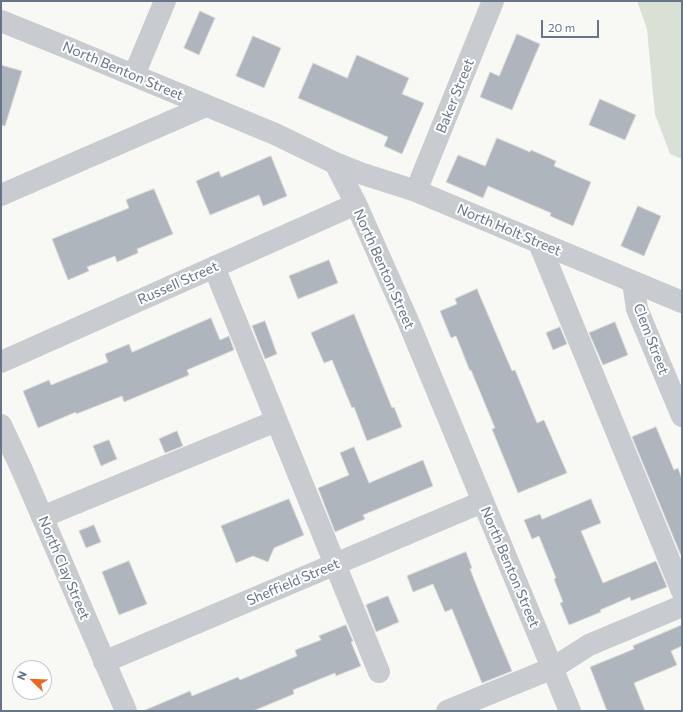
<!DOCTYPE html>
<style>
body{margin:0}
#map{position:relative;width:683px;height:712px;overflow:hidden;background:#f8f8f5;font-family:Commissioner,sans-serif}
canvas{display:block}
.frame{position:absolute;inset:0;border:2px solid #667587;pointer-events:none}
.north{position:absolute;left:12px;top:660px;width:40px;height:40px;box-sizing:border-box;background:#fff;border:1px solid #c2c8cf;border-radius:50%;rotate:293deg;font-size:11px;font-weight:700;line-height:16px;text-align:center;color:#667587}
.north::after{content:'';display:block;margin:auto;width:14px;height:18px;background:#e86725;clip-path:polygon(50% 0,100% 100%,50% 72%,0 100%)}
.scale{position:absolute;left:541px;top:20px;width:58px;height:18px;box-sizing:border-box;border:2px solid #667587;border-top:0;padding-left:5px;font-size:12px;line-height:14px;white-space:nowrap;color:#667587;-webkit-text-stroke:3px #fff;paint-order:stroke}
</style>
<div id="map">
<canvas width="683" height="712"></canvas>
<div class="frame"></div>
<div class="north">N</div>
<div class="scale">20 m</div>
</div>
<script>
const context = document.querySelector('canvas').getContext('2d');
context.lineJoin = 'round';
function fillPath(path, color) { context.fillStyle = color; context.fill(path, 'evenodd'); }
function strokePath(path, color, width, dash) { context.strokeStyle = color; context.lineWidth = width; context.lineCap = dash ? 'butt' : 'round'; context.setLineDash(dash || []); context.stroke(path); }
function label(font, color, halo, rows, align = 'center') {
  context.font = font + ' Commissioner,sans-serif'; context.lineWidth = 4; context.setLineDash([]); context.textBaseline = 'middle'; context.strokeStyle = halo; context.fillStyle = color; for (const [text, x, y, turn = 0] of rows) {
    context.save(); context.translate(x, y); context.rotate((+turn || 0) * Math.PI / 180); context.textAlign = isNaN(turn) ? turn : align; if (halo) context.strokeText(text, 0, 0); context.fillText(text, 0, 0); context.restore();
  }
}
fillPath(new Path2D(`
 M637 1H682V159L670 154 655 114 647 29Z`), '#d9e0d6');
const building = new Path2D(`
 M200 11 215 18 199 55 184 48Z
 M517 34 540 44 512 110 480 97 490 72 499 76Z
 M253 36 281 48 264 88 236 76Z
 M357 55 409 78 402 94 424 103 402 154 384 146 388 137 298 98 313 63 347 78Z
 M1 65 22 71 5 126 1 125Z
 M600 99 636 115 625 140 589 125Z
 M497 138 530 152 531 150 556 161 554 166 591 182 573 226 550 216 551 213 488 186 483 198 446 182 458 155 485 166Z
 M271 156 287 196 263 206 259 195 210 215 196 181 219 171 221 177Z
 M154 189 173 234 137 249 138 253 117 262 115 256 87 267 89 271 68 280 52 239 129 208 126 200Z
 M638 206 661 216 644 256 621 246Z
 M329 260 338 283 298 299 289 276Z
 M477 289 512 371 515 370 537 423 544 420 567 473 518 493 492 429 495 428 471 370 470 371 456 336 451 338 440 311 457 304 455 299Z
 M354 314 392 408 394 407 402 427 367 441 354 407 352 408 332 360 324 363 311 333Z
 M211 318 220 340 229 336 234 350 187 370 189 375 124 402 122 396 76 414V412L38 428 23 391 49 380 51 385 108 362 105 354 129 344 132 352Z
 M265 321 277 354 265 359 252 326Z
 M615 322 628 355 603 365 589 333Z
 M560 327 567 344 553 350 546 333Z
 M656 427 674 470 678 468 682 479V558L632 437Z
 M177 431 183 446 165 453 159 439Z
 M109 440 117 459 101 466 93 446Z
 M354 447 369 483 423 460 433 486 363 515 365 519 335 532 318 488 349 475 340 453Z
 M289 499 304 535 274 548 268 562 253 556 236 563 221 526Z
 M591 499 601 523 581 531 603 583 656 561 667 587 631 601 630 597 600 610 601 612 569 625 560 603 563 602 554 579 556 578 539 536 532 539 524 520 540 514 542 519Z
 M94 525 101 542 86 548 79 531Z
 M466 552 472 568 470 569 481 597 512 671 482 683 452 609 445 612 433 584 413 592 407 576Z
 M129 561 147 604 119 615 102 572Z
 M388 596 399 622 376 632 366 605Z
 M346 625 353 641 351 642 361 666 336 676 335 673 293 690 294 694 253 711H143L190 691 192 696 238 677 240 680 297 656 295 650 321 640 319 636Z
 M682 625V646L671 651 677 665 634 683 645 711H607L590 667 634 649 633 646Z`);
fillPath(building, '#afb5bc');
strokePath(building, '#dadad8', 1);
strokePath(new Path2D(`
 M1 21 68 48 275 134 335 163 356 204 408 321 570 711
 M134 75 165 1
 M335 163 360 173 416 191 682 302
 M416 191 493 1
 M1 195 206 106
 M539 243 682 591
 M214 267 379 672
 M633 282 637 309 682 416
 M1 362 356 204
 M1 425 22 470 126 711
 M42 517 276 421
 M104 662 482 502
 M447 711 553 668 589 645 682 606`), '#c8cbcf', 22);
label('14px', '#667587', '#fff', [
 ["North Benton Street",123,71,23],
 ["Baker Street",455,96,-68],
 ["North Holt Street",509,230,23],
 ["North Benton Street",384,269,66],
 ["Russell Street",178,283,-24],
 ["Clem Street",651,339,69],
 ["North Benton Street",510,567,67],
 ["North Clay Street",64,568,67],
 ["Sheffield Street",293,582,-23]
]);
</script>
